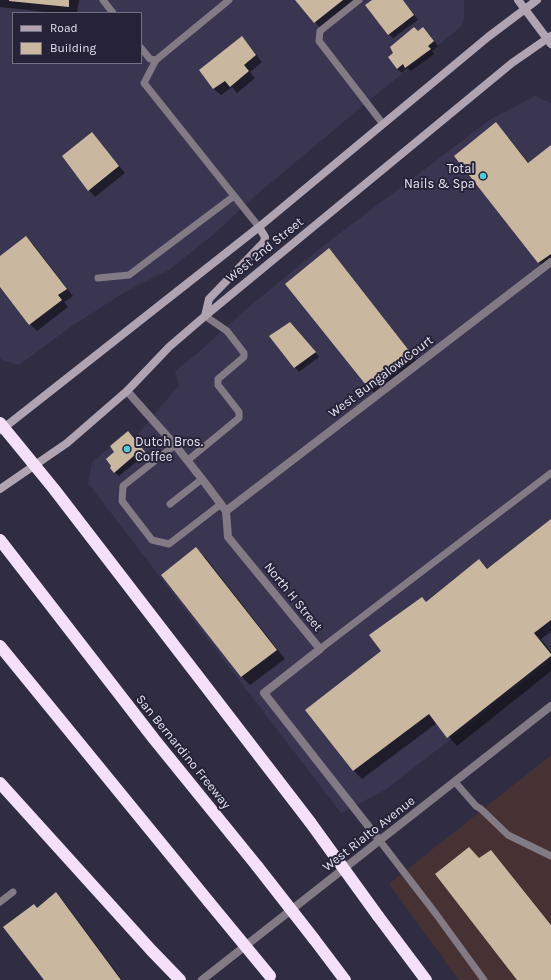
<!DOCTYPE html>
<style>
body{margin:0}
#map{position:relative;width:551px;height:980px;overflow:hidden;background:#302d42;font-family:Karla,sans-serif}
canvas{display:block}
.legend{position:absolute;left:12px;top:12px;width:130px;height:52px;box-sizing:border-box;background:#262338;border:1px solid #727082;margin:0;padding:5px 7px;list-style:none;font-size:12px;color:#e5e3f1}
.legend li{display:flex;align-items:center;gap:8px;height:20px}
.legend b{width:20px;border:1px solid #727082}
</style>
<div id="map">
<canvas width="551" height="980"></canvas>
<ul class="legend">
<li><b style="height:5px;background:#b0a4b3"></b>Road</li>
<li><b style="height:11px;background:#c9b7a0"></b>Building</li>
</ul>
</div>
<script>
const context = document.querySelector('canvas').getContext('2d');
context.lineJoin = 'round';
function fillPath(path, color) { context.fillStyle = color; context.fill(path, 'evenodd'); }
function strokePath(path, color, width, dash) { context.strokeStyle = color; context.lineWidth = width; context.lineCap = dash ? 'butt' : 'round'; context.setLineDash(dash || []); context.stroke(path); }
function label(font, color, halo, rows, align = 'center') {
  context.font = font + ' Karla,sans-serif'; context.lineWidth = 4; context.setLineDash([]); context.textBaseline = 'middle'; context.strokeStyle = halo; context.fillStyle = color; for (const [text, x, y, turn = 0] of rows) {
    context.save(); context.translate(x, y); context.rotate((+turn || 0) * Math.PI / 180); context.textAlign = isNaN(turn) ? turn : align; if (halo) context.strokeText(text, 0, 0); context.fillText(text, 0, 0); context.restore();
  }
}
fillPath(new Path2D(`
 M0 0H464V20L461 27 378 93 255 196 214 234 169 270 125 292 72 326 19 365 2 360 0 358ZM13 13H141V63H13Z
 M535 96 551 103V662L385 790 341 813 88 483 92 462 116 443 132 441 179 385 175 371 201 350 245 310 327 243 491 119Z`), '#3a3551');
fillPath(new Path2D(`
 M551 755V980H459L389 884Z`), '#463233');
fillPath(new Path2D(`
 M0 0H79L77 13H55L0 7Z
 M297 0H358L321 29Z
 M374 0H403L418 20 393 38 389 34Z
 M418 32 428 33 438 46 432 51 434 54 411 71 407 68 402 73 397 69Z
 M242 37 248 44 262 62 250 72 255 78 237 93 232 87 221 95 214 89 201 70Z
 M496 123 529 163 551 146V265L546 269 539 263 456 156Z
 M92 133 125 173 95 197 89 190Z
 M26 237 33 244 73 296 64 302 68 307 37 331 30 324 0 285V258Z
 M329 250 337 258 421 366 380 398 371 390 286 284Z
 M294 327 319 357 299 372 271 336Z
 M132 437 150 458 145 462 141 458 119 476 114 472 116 453Z
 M551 520V632L541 639 551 652V671L457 746 437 723 362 779 354 771 307 710 382 652 426 603 479 560 488 569Z
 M196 549 205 557 285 659 250 685 241 676Z
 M491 851 499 860 551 924V980H518L479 859Z
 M56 894 64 902 122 980H45L37 909Z`), '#0007');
fillPath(new Path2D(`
 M9 0H69V7L9 1Z
 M295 0H343L314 23Z
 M372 0H403L414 15 388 35 365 5Z
 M414 27 418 31 423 27 434 41 428 46 431 49 405 68 403 64 397 69 388 57 393 53 390 47Z
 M242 36 256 55 244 65 249 71 230 87 225 81 213 89 199 70Z
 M496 122 528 163 551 145V254L538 263 454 156Z
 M92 132 119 166 88 191 62 156Z
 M26 236 67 289 58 295 62 300 29 325 0 287V256Z
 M329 248 414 357 370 390 285 284Z
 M290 322 316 352 294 368 269 336Z
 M128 431 146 453 140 458 136 454 114 473 110 468 111 466 106 459 114 452 110 446Z
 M551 519V620L534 633 551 654V656L447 738 429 714 353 771 305 710 381 651 369 635 422 597 426 602 479 559 487 569Z
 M196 547 277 650 241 677 161 575Z
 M469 847 479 858 491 850 551 925V980H517L435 874Z
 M56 892 121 980H44L3 927 34 904 37 908Z`), '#c9b7a0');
strokePath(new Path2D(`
 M103 0 113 13
 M359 0 320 31 319 41 383 124
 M141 48 150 59 156 60 229 0
 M156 60 144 83 259 227
 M98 278 129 275 234 196
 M175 445 123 486 122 501 152 540 169 544 221 504
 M188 460 239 418V412L218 385V379L244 357V353L227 331 205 316
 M170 504 202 479
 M320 649 551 473
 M455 782 476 806 481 809 508 835 551 856
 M380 841 436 914 484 980
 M0 902 13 892`), '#827a84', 7);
strokePath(new Path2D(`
 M127 391 175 445 202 479 226 511 228 537 320 649 264 693 380 841
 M226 511 551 262`), '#827a84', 8);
strokePath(new Path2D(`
 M202 980 551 706`), '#827a84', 8);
strokePath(new Path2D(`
 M518 0 551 44
 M205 316 209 299 264 242 265 237 259 227
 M1 430 259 227 488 37 537 0
 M0 489 67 443 127 391 169 347 205 316 512 63 551 36`), '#b0a4b3', 8);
strokePath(new Path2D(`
 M0 423 54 489 310 822
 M0 540 154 739 257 866
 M0 646 209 902
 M0 783 151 950 180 980
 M378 916 426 980
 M314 939 345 980`), '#f4e1f9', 12);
strokePath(new Path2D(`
 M310 822 378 916
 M257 866 314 939
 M209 902 270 976`), '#f4e1f9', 12);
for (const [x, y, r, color] of [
 [483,176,4,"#52cbd8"],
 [127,449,4,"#52cbd8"]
]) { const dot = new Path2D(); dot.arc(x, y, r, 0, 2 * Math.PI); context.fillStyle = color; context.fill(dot); strokePath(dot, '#262338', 1.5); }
label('13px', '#e5e3f1', '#262338', [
 ["Total",475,169],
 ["Nails & Spa",475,184],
 ["Dutch Bros.",135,442,"left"],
 ["Coffee",135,457,"left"]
], 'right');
label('13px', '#e5e3f1', '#262338', [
 ["West 2nd Street",265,250,-39],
 ["West Bungalow Court",381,377,-37],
 ["North H Street",293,597,51],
 ["San Bernardino Freeway",183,752,51],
 ["West Rialto Avenue",369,834,-38]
]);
</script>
